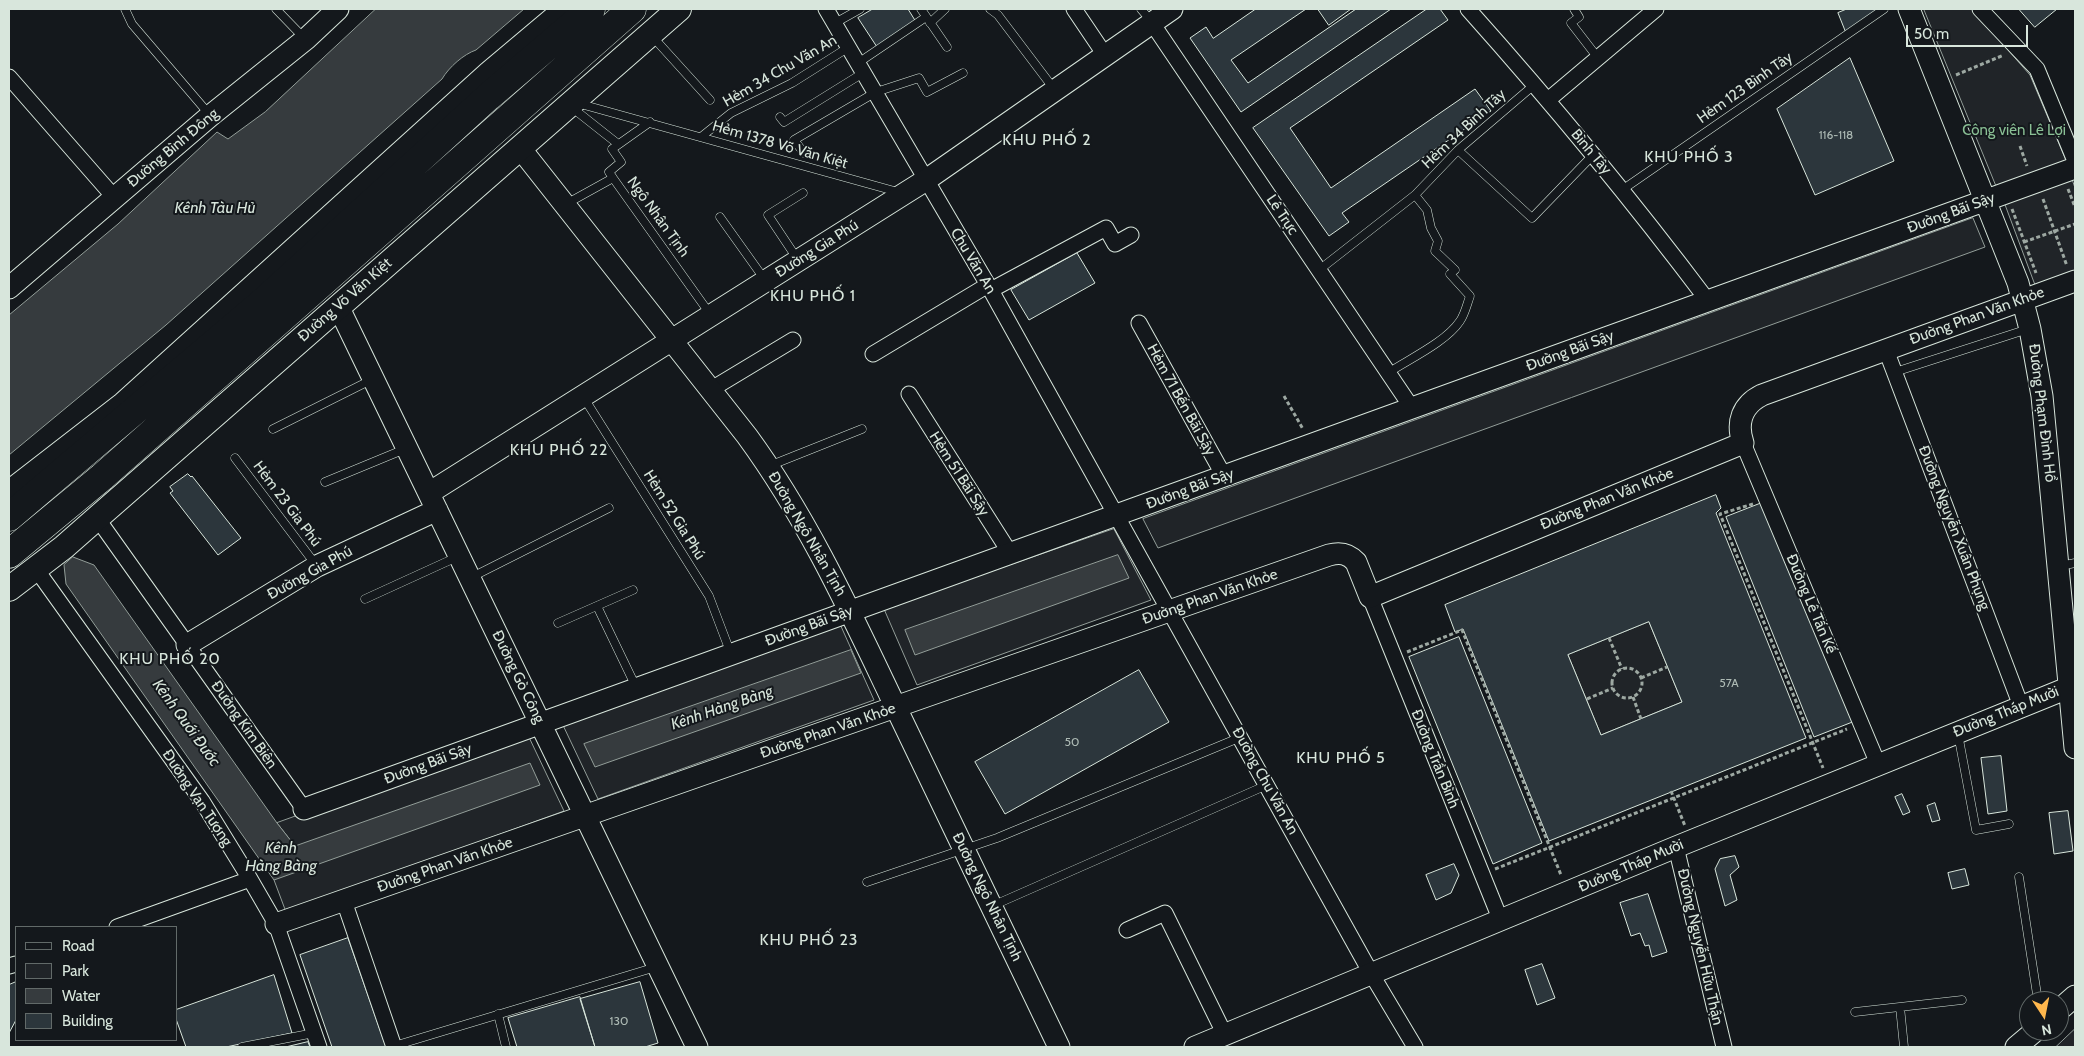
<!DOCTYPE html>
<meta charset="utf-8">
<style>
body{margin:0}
#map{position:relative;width:2084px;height:1056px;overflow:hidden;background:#14181c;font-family:Cabin,sans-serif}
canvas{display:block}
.frame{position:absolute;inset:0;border:10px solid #d8e6dc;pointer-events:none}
.legend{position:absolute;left:15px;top:926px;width:162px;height:115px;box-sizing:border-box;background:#14181c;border:1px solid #626a69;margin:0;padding:6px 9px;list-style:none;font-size:15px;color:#d8e6dc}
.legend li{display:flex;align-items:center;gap:10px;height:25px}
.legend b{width:25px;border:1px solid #626a69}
.north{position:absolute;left:2019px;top:991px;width:50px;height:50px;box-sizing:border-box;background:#14181c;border:1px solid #626a69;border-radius:50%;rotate:169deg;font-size:14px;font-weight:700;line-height:20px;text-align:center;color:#d8e6dc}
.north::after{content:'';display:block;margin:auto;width:18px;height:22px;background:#ffb74d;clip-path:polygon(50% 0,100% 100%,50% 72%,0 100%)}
.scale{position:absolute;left:1906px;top:25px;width:122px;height:22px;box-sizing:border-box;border:2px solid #d8e6dc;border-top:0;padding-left:6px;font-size:15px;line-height:18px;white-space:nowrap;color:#d8e6dc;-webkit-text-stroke:4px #14181c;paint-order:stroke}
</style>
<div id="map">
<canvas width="2084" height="1056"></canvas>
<div class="frame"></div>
<ul class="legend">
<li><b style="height:6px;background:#14181c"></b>Road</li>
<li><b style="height:14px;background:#202428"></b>Park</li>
<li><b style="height:14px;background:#363b3e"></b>Water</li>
<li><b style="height:14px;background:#2c363c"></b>Building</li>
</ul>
<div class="north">N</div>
<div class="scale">50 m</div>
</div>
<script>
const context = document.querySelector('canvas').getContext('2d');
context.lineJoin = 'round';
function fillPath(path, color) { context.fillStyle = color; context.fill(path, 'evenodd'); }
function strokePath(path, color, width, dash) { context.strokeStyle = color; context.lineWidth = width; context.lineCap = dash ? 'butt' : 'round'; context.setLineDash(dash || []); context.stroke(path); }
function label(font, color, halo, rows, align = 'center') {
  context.font = font + ' Cabin,sans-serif'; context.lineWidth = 4; context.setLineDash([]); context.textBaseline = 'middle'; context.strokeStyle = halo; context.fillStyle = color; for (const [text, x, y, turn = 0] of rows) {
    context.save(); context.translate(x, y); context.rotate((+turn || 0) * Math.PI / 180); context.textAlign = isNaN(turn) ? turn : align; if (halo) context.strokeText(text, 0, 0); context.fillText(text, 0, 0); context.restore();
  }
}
const green = new Path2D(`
 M1924 9H1972L2030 75 2068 165 1998 190Z
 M2072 179 2075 188V271L2035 285 2004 202Z
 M1973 218 1985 247 1158 548 1143 519Z
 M1114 529 1151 600 917 685 884 609Z
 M1649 622 1682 702 1601 735 1568 655Z
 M840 624 874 700 598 799 561 721Z
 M527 733 564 811 286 912 274 880 295 846 277 823Z
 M2075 1029V1047H2056Z`);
fillPath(green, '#202428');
strokePath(green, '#939e99', 1);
const water = new Path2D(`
 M376 9H524L476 50C464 54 449 67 442 79L166 325 9 455V315L118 224 217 132 228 139 265 112Z
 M1118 555 1129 578 915 655 905 630Z
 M73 557 94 565 277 823 295 846 530 763 540 785 274 880 66 584 64 565Z
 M851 650 861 673 595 767 584 744Z`);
fillPath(water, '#363b3e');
strokePath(water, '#939e99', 1);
const building = new Path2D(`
 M873 9H908L916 22 877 47 858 18Z
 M1256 9H1306L1231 60 1248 83 1356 9H1391L1241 112 1190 38 1206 27 1213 38Z
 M1318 9H1351L1329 25Z
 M1427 9H1440L1448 20 1290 128 1331 188 1475 89 1491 111 1342 213 1349 222 1329 236 1253 128Z
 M1847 9H1879L1846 33 1838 13Z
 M2019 9H2057L2035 27Z
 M1850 58 1894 161 1815 195 1777 109Z
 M1077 253 1095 283 1029 320 1011 290Z
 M188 474 191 477 192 476 241 538 218 555 170 493 173 491 170 487Z
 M1716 495 1721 508 1716 513 1806 738 1549 841 1463 629 1455 632 1445 605ZM1649 622 1682 702 1601 735 1568 655Z
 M1767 501 1855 721 1814 737 1726 517Z
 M1459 637 1542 843 1493 864 1409 657Z
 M1139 670 1169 722 1005 814 975 762Z
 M2001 756 2007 811 1988 814 1981 758Z
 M1902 794 1910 812 1903 815 1895 797Z
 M1935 803 1940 820 1932 822 1927 806Z
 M2068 811 2073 851 2054 854 2049 813Z
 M1735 856 1739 867 1730 875 1737 900 1725 906 1715 869 1720 859Z
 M1454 864 1459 875 1451 893 1436 900 1426 875Z
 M1965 869 1969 885 1952 889 1948 873Z
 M1648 894 1667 952 1652 957 1649 945 1645 946 1640 933 1631 936 1620 903Z
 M348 938 386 1047H332L300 955Z
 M1542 964 1555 998 1537 1005 1525 970Z
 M274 975 292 1033 226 1047H186L176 1019V1010Z
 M16 982V1020L9 1033V985Z
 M640 982 658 1043 645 1047H595L580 999Z
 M580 997 595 1047H517L508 1018Z
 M308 1042 310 1047H286Z`);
fillPath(building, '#2c363c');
strokePath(building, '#d8e6dc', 1);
const lane = new Path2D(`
 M125 9 132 24 209 114
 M276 9 304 38
 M921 9 947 47
 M990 9 998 15 1054 89
 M1141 9 1151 21
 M1574 9 1579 17 1571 23 1598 58
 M835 23 860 9
 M930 23 945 9
 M652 36 710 100
 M858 63 926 17
 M577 103 898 192
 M570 106 618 144
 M780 117 784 122 863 73
 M701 137 731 113 792 83 849 47
 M1458 150 1532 218 1593 155
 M804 153 794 140 876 92 919 78 927 92 963 73
 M613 178 609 172 621 162 612 149 650 122
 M1622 190 1884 9
 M566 204 613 178 710 314
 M720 217 765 280
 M798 260 768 215 803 193
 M1319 270 1415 195 1458 150 1534 85
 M1895 372 2028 329
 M1388 373C1409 359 1446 342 1460 321 1465 314 1467 304 1470 296L1450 274 1455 270 1435 251 1438 241 1431 228 1427 210 1415 195
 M584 398 709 596 731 654
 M273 429 371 380
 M235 458 316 565
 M769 466 862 429
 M325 482 405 449
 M2060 566 2075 563
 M472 577 609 508
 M365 599 457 557
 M597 606 636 687
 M558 623 633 590
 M1958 734 1976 830 2009 824
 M2019 877 2038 1001
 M867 882 997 838 1241 737
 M992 906 1267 785
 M1900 1007 1904 1047
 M1855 1012 1962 1000
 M498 1014 506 1047
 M394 1046 656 967
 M242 1047 314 1033`);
const street = new Path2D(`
 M826 9 988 285 1372 975 1415 1047
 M1074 9 1105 55
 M1468 9C1552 103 1632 200 1708 301
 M1980 9 2037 69 2075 161
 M1152 23 1412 408
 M9 77 114 197
 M1548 100 1656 9
 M991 290 1106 228 1115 244 1131 235
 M1139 323 1224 476
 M1886 350 2021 706
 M873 354 988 285
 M710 390 793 340
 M909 394 1010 553
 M1743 443 1878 764
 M97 518 304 809
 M36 569 202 801 250 879 276 924 319 1047
 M1370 597 1501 921
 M1676 847 1724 1047
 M344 901 394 1047
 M117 927 250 879
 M1127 930 1165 913 1225 1035
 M9 966 16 964`);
const secondary = new Path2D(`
 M1909 9 2018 283 2030 329 2042 396 2075 748
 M520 148 747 436C810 522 853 618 899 714 952 825 1005 936 1059 1047
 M9 288 210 116 306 39 338 9
 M338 306 697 1047
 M429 493 926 180 1172 9
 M187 645 317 566 437 510
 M304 809 2075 168
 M276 924 1329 555C1340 552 1348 553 1356 562L1370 597 1743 443C1736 422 1742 405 1762 395L2075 281
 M2059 1010 2075 996
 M1195 1047 1676 847 2075 685
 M2016 1047 2035 1031`);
const primary = new Path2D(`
 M9 493 124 404 490 73 566 9
 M9 589 64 547 97 518 679 9`);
const highway = new Path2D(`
 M9 517 257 307 488 97 591 9
 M9 554 102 477 632 9`);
strokePath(lane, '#d8e6dc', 9);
strokePath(street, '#d8e6dc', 17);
strokePath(secondary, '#d8e6dc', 23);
strokePath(primary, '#d8e6dc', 26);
strokePath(highway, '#d8e6dc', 29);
strokePath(new Path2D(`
 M1956 75 2004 55
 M2020 146 2027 166
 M2068 189 2075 207
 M2043 199 2067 266
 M2012 209 2036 273
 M2024 242 2075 224
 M1284 396 1303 429
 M1753 504 1720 514 1823 768
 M1609 638 1622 669
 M1407 652 1462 630 1561 875
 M1612 683a15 15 0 1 1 30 0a15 15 0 1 1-30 0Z
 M1641 678 1667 667
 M1633 697 1641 719
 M1587 699 1613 688
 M1671 791 1685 826
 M1495 869 1847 729`), '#9da8a2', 3, [4, 2.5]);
strokePath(lane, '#14181c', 8);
strokePath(street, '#14181c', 15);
strokePath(secondary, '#14181c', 21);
strokePath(primary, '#14181c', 24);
strokePath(highway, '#14181c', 28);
label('12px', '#adbab4', null, [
 ["116-118",1836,135],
 ["57A",1729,683],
 ["50",1072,742],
 ["130",619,1021]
]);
label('15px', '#d8e6dc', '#14181c', [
 ["Hẻm 34 Chu Văn An",780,71,-30],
 ["Hẻm 123 Bình Tây",1745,88,-35],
 ["Hẻm 34 Bình Tây",1464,129,-43],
 ["Hẻm 1378 Võ Văn Kiệt",780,145,16],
 ["Đường Bình Đông",173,148,-40],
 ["Bình Tây",1591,152,50],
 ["Đường Bãi Sậy",1951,213,-20],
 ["Lê Trực",1282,215,56],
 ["Ngô Nhân Tịnh",658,217,54],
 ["Đường Gia Phú",817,249,-32],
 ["Chu Văn An",973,261,59],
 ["Đường Võ Văn Kiệt",345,300,-41],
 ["Đường Phan Văn Khỏe",1977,316,-20],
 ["Đường Bãi Sậy",1570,351,-20],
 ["Hẻm 71 Bến Bãi Sậy",1181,400,61],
 ["Đường Phạm Đình Hổ",2042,413,83],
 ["Hẻm 51 Bãi Sậy",959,474,57],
 ["Đường Bãi Sậy",1190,489,-20],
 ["Đường Phan Văn Khỏe",1607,499,-22],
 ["Hẻm 23 Gia Phú",287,504,53],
 ["Hẻm 52 Gia Phú",674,515,58],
 ["Đường Nguyễn Xuân Phụng",1954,528,69],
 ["Đường Ngô Nhân Tịnh",807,534,60],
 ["Đường Gia Phú",310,573,-29],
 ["Đường Phan Văn Khỏe",1210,597,-19],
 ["Đường Lê Tấn Kế",1811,604,67],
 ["Đường Bãi Sậy",809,626,-20],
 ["Đường Gò Công",518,677,64],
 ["Đường Tháp Mười",2006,712,-22],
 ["Đường Kim Biên",244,725,55],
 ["Đường Phan Văn Khỏe",828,731,-19],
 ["Đường Trần Bình",1435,759,68],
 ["Đường Bãi Sậy",428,764,-20],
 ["Đường Chu Văn An",1265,781,61],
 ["Đường Vạn Tượng",197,798,56],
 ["Đường Phan Văn Khỏe",445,865,-19],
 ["Đường Tháp Mười",1631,866,-23],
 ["Đường Ngô Nhân Tịnh",987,897,64],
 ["Đường Nguyễn Hữu Thận",1700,947,77]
]);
label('15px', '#8ac095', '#14181c', [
 ["Công viên Lê Lợi",2014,131]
]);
context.letterSpacing = '1px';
label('16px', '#d8e6dc', '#14181c', [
 ["KHU PHỐ 2",1047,140],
 ["KHU PHỐ 3",1689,157],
 ["KHU PHỐ 1",813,296],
 ["KHU PHỐ 22",559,450],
 ["KHU PHỐ 20",170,659],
 ["KHU PHỐ 5",1341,758],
 ["KHU PHỐ 23",809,940]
]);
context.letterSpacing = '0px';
label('italic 16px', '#d8e6dc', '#14181c', [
 ["Kênh Tàu Hủ",215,208],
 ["Kênh Hàng Bàng",722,708,-19],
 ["Kênh Quới Đước",186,723,54],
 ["Kênh",281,848],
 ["Hàng Bàng",281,866]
]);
</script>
